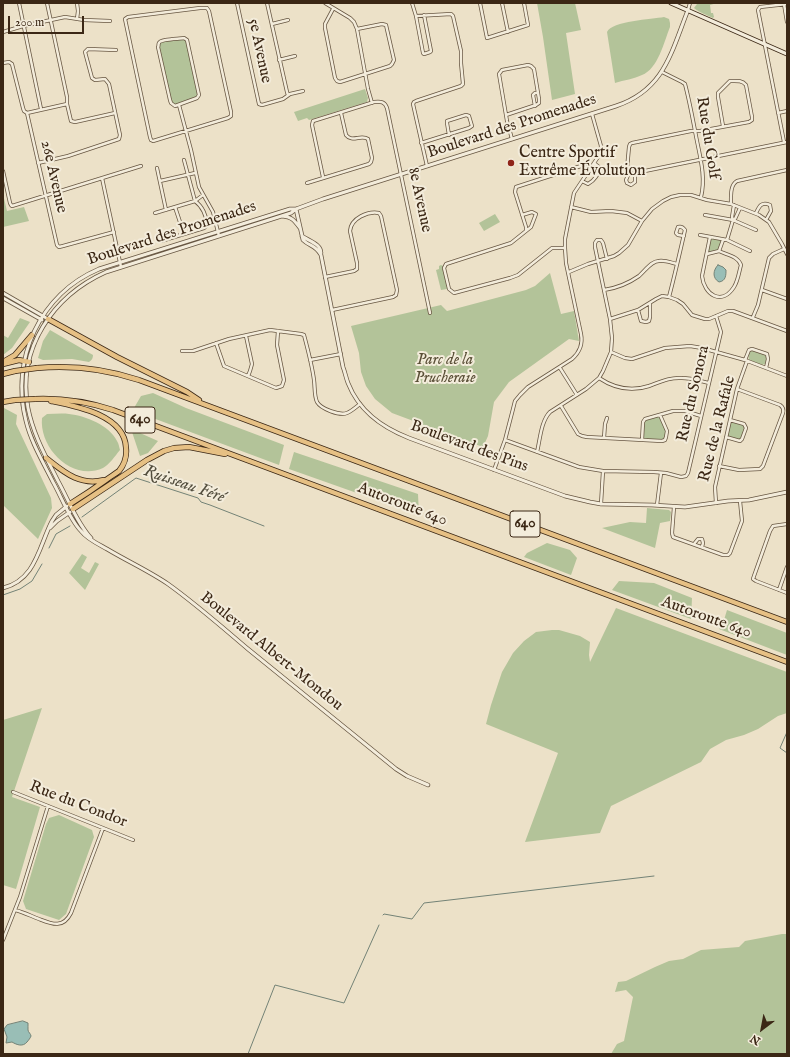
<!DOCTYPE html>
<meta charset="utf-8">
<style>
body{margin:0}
#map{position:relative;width:790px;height:1057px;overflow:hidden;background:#ece1c8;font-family:"IM FELL English",serif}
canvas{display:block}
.frame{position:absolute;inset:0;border:4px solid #3b2715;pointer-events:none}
.north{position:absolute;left:742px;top:1009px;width:40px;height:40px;-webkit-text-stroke:3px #f3ecdb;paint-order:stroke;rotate:212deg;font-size:11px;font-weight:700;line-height:16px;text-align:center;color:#3b2715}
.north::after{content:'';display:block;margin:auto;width:14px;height:18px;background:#3b2715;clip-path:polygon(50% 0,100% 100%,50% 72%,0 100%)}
.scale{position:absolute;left:8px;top:16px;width:76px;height:18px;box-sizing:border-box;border:2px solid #3b2715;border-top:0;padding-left:5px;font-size:12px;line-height:14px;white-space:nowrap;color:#3b2715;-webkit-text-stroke:3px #f3ecdb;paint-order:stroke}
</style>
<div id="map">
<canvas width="790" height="1057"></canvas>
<div class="frame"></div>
<div class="north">N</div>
<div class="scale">200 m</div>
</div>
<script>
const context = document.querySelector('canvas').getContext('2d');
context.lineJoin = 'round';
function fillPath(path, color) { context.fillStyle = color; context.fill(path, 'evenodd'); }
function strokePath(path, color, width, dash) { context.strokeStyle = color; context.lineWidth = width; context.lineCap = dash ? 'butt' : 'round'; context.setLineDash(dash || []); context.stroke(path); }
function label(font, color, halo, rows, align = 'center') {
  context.font = font + ' "IM FELL English",serif'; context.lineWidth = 4; context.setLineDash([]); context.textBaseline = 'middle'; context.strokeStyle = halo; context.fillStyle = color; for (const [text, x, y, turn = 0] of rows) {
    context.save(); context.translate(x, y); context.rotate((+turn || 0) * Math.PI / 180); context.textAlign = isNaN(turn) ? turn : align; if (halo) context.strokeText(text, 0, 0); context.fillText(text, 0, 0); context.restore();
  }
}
fillPath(new Path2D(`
 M537 3H575L581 30 566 33 575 94 552 100 543 37Z
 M699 3H717L710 5 711 13H713L714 17 713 18C707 15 700 13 694 8L697 4Z
 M664 17 669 19 670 23V27C664 42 658 69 642 75 634 79 624 80 615 83L607 32C612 21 652 19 664 17Z
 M184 38 187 40 199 95 197 98 175 106 171 103 158 47 160 41Z
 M365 89 368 98 367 102 309 120 307 118 298 121 294 112Z
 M3 194 7 211 24 207 29 221 3 227Z
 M495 214 500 222 484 231 479 223Z
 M710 237 723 240 719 251 707 254Z
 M441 265 443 266 447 289 441 290 436 270 439 269V266Z
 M550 273 561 314 574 311 579 341 569 339 509 382 494 402 488 436 483 447 392 413 375 399 366 386 361 372 359 353 351 326 441 305 447 311 526 290 535 286Z
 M20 318 30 322 12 348 3 355V335L8 338Z
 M50 330 93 355C93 358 92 360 89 362L72 359 43 360 38 358 43 341Z
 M752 350 766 355 767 358 765 364 762 365 749 360C748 356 749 352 752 350Z
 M153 393 186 408 284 445 279 465 134 411V408L141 396Z
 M4 408 17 415 16 424 51 498 52 508 38 539 3 505V409Z
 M47 414C54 414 62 413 69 414 86 416 109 425 117 441 119 444 119 447 120 450 115 456 109 465 103 468 72 482 39 448 42 418Z
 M660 415 667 431 665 440 662 441 642 440 644 420Z
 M730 420 744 424 746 428 740 441 726 437Z
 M131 429 158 441 148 453 140 456Z
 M294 452 418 494 419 515 289 469Z
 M647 508 669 510 671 512 670 521 660 523 655 548 602 528 630 522 646 523Z
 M547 543 570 550 577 558 571 575 524 557 527 553Z
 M82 554 87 557 81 568 89 573 95 562 99 564 85 590 69 573Z
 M619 581 654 583 692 598 691 619 612 590Z
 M616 608 787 672V713L778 716 758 729 744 735 726 740 710 749 701 762 611 806 600 833 525 842 558 753 486 724 491 705 502 672 513 653 524 641 536 632 552 630H559L580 636 590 642 589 655 590 662Z
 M727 610 787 633V655L719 629 724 620Z
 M42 708 12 797 40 807 16 889 3 885V720Z
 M59 815 92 830 94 837 66 914 59 920 26 909 23 901 46 824 49 818Z
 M782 934H787V1054H611L617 1044 624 1041 633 997 626 990 615 992 618 982 626 981 655 967 669 961 683 959 701 950 739 947 745 941Z`), '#b3c399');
const water = new Path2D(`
 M718 265 723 267 726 270C726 275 726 281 719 282 712 278 713 270 718 265Z
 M23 1021 28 1023C28 1025 28 1028 28 1030 28 1032 31 1034 31 1036 31 1037 28 1041 27 1042 23 1047 17 1045 12 1042L6 1043 7 1037 4 1029 7 1025Z`);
fillPath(water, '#99beb6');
strokePath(water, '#738276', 1);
strokePath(new Path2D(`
 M82 517 136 478 198 498 201 502 210 505 264 526
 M49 548 56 534 70 526
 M3 595 20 589 32 581 42 564
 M787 732 780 748 787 753
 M383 915 384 914 412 919 424 903 654 876
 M248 1054 275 985 344 1003 379 925`), '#738276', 1);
const minor = new Path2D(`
 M19 3 41 109
 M47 3 67 97V104L71 121 75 122 115 113
 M77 3 78 11 77 19
 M237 3 259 104 262 105 283 99 290 94 303 91
 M267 3 287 92 288 95
 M325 3 350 18 354 22 357 29 368 89 372 103
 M412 3 416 16 451 14 453 16 461 51V63L463 84 461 86 416 101 414 102 413 104 427 166
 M480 3 487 38 528 25 524 3
 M502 3 508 32
 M784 4 787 22
 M200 8H207L209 11 231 112V116L228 118 153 141 151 140 150 137 125 19 128 17Z
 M333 9 325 24V28L335 78 337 81 340 82 390 66 392 64 394 60 386 25 382 24 357 29
 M688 10 690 3
 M416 16 423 53 424 54 430 52 431 51 424 15
 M272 24 288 20
 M3 32 23 26 65 17 84 20 110 21
 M184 38 187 40 199 95 197 98 175 106 171 103 170 100 158 47C159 46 158 44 159 43 160 39 179 39 184 38Z
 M279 60 295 56
 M3 63 9 62 12 64 23 108 24 111 27 113
 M662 72 682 82 685 84 686 88C690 104 693 120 696 136 700 157 706 177 701 197
 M179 105 191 150 199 187 213 212 219 236
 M535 106 533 95 535 93H538
 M27 113 57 245 59 247 63 246 114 232
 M27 113 67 104
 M778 113 787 111
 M506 115 536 105 539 103V99L534 69 531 66 528 65 502 70 499 74 507 121 512 139
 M723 126 718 97V93L730 81C736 81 742 80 746 85L752 117V120L749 122 700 131H691L632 143 630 144 629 147 627 169 629 173H635L787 142
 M784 142 758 10 760 7 787 4
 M421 143 469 128 472 126 469 116 466 115 447 121V123L449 135
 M38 163 68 156 119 139 120 135 109 84 105 79 95 80 92 78 85 52 88 49 116 50
 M157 168 166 210
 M3 171 10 203 11 205 12 206 141 166
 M629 173 626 180 627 183 631 185 635 182V173
 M323 177 312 125 313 121 374 102C381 101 385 102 387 108L430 313
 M102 178 121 267
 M160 181 195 173
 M582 181 588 184C594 181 600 173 599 167L594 163
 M307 183 369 164 371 162 372 158 368 139C361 134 352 143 346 135L341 113
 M731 204C731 196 730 185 737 181L787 170
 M175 207 184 234
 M571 207 591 212 611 211 627 213 642 221
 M155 213 195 201 203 195
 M756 213C759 207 761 201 770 205L771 211 766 220
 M522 215 532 212 536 214 531 227 526 231
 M705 215 733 220 756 230
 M733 220 735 219 740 208
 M700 235 727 240 750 251
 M710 237 702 276C704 295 722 306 734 287 738 281 739 272 741 265 738 256 727 255 719 251L723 240
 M727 240 733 220 732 217 734 205
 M161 241 204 228 207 225C207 216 202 206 195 201L184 160
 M565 248H552L518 275 510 278 454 293 449 289 444 268 446 264 511 243 526 231V227L515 192 516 187 581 166 590 168
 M707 254 719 251
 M569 272 588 264 614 256 619 253 628 245 642 221 652 209 663 201 671 197 680 195H691L707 200 731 204 759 215 769 222 782 244 787 254
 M325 277 354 271 357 269V263L350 231C351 218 368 211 379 213L381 216 397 290 396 295 393 297 332 310
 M604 290C617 288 629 283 639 276 645 271 651 261 659 261 665 260 672 263 677 264
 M762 290 787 299
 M669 297C675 274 680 252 685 230 683 227 681 226 678 227L676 233 678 235 684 236
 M638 310 641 321 646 322 649 321 650 317V304
 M753 317 758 305 769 258 773 254 784 249
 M610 319 638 310 656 299 662 296 669 297 677 300 683 304 692 315 705 319H709L728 311H733L787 331
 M246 336 252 364 250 371 248 376
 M216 343 224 366 276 388 282 386 284 380 277 345 278 331
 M182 351H193L229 339 270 330 301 334 304 335C308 350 312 365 314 380 315 387 314 395 317 402 321 409 340 416 347 413 352 411 356 407 360 404
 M611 352 625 358 632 359 665 348 690 346 702 348 745 360 787 376
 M310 360 341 354
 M745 360 749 350 752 349 767 354 768 359 766 368
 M560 368 577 395
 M599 378C614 388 631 392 649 386 660 382 670 377 682 378 691 378 700 381 709 383
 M561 406 578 434 582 436 587 437 662 441 665 440 666 437 667 431 660 415
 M726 437 740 441 742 439 746 428 744 424 730 420
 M604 438 605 424 607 418
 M505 440 579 467 603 471 654 472 666 473 681 477 686 476 688 473 721 332 716 316
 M642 440 643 422 645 419 673 411H685L701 416
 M537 452C540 440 541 421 550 412L586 389 599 378 603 371 611 352 612 338 610 319 595 247V243L597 240H601L603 243 607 259
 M719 466 739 470 760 469 763 466 783 413C784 409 783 407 780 405L737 389
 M494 470 505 440 513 409 515 401 520 395 528 387 572 359C580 352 583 344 581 334L566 263 565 248V239L574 193 600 154 601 146 592 114
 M716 503 715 487 737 389 747 361
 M601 504 603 471
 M657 505 661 473
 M674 507 672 533 673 537 723 555H728L730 553 742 521 740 501
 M787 524 773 526 770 531 754 576 753 579 756 581 787 593
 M694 544 698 539H702L703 543 702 547
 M779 590 787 567
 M13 792 133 840
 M15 910C23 912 31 916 39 919 52 924 63 929 71 913L103 828
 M3 940 20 897 48 806`);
const tertiary = new Path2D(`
 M296 209 303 240C310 247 315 244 321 255L343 367C345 372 346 378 348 383 359 411 381 427 409 438L565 496 590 502 601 504 652 505 685 507 728 501 749 500 787 492
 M282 216C292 217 294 220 300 228
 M302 236C309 241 321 244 321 253
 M3 293 48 319
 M3 298 42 320
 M50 528 57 521 70 512
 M91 538C77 523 68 499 58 481 46 457 33 434 28 408 17 348 53 296 106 272L291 213 296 209
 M3 588C36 580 39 546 52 521L56 515 67 506
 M428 785 407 776 396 769C347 729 297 689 248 649 222 627 196 604 168 584 149 571 127 561 107 549 98 544 87 539 81 531 70 520 61 496 53 482 43 462 31 442 26 421 10 359 40 294 99 269L290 209H296L323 199 616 106C664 90 671 53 688 10`);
const secondary = new Path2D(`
 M671 3 787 54`);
const motorway = new Path2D(`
 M48 319 117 357 187 392 199 400
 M3 362 15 355 32 335
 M3 364 19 360 29 362
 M37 368C71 365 106 369 139 380L787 622
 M3 374 15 371
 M35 399C62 398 88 402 113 410L787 662
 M51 401C76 406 125 415 126 448 127 456 124 465 119 471 115 474 110 477 106 480 95 488 83 496 70 504
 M3 402 15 400
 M46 458C64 472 79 486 104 480
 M73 509 147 460 164 451 174 448 189 447 225 454`);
strokePath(minor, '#675642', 4);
strokePath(tertiary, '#675642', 4.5);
strokePath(secondary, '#3b2715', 5);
strokePath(motorway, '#3b2715', 6);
strokePath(minor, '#f3ecdb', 2.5);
strokePath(tertiary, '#f3ecdb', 3);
strokePath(secondary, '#f3ecdb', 3.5);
strokePath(motorway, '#e6c084', 4.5);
const motorwayBridge = new Path2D(`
 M15 371 37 368
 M15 400 35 399`);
strokePath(motorwayBridge, '#3b2715', 6, []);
strokePath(motorwayBridge, '#e6c084', 4.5);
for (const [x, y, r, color] of [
 [511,163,4,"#8f2418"]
]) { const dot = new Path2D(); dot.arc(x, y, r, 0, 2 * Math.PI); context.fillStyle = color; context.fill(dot); strokePath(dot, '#f3ecdb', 1.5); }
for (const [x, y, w] of [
 [140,420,30],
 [525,524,30]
]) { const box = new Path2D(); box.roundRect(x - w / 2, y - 13, w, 26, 3); context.fillStyle = '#f3ecdb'; context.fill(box); strokePath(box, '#3b2715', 1); }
label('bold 15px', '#3b2715', null, [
 ["640",140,420],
 ["640",525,524]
]);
label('16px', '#3b2715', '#f3ecdb', [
 ["5e Avenue",259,51,78],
 ["Boulevard des Promenades",512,127,-18],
 ["Rue du Golf",707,138,81],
 ["26e Avenue",53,177,77],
 ["8e Avenue",419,200,78],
 ["Boulevard des Promenades",172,234,-18],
 ["Rue du Sonora",694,394,-77],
 ["Rue de la Rafale",718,429,-76],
 ["Boulevard des Pins",469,447,20],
 ["Autoroute 640",402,505,21],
 ["Autoroute 640",706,618,20],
 ["Boulevard Albert-Mondou",271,652,39],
 ["Rue du Condor",78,805,21]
]);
label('16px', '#3b2715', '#f3ecdb', [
 ["Centre Sportif",519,154],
 ["Extrême Évolution",519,172]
], 'left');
label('italic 16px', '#594e36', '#f3ecdb', [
 ["Parc de la",445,361],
 ["Prucheraie",445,379]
]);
label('italic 17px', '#524d3d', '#f3ecdb', [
 ["Ruisseau Féré",184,485,19]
]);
</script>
